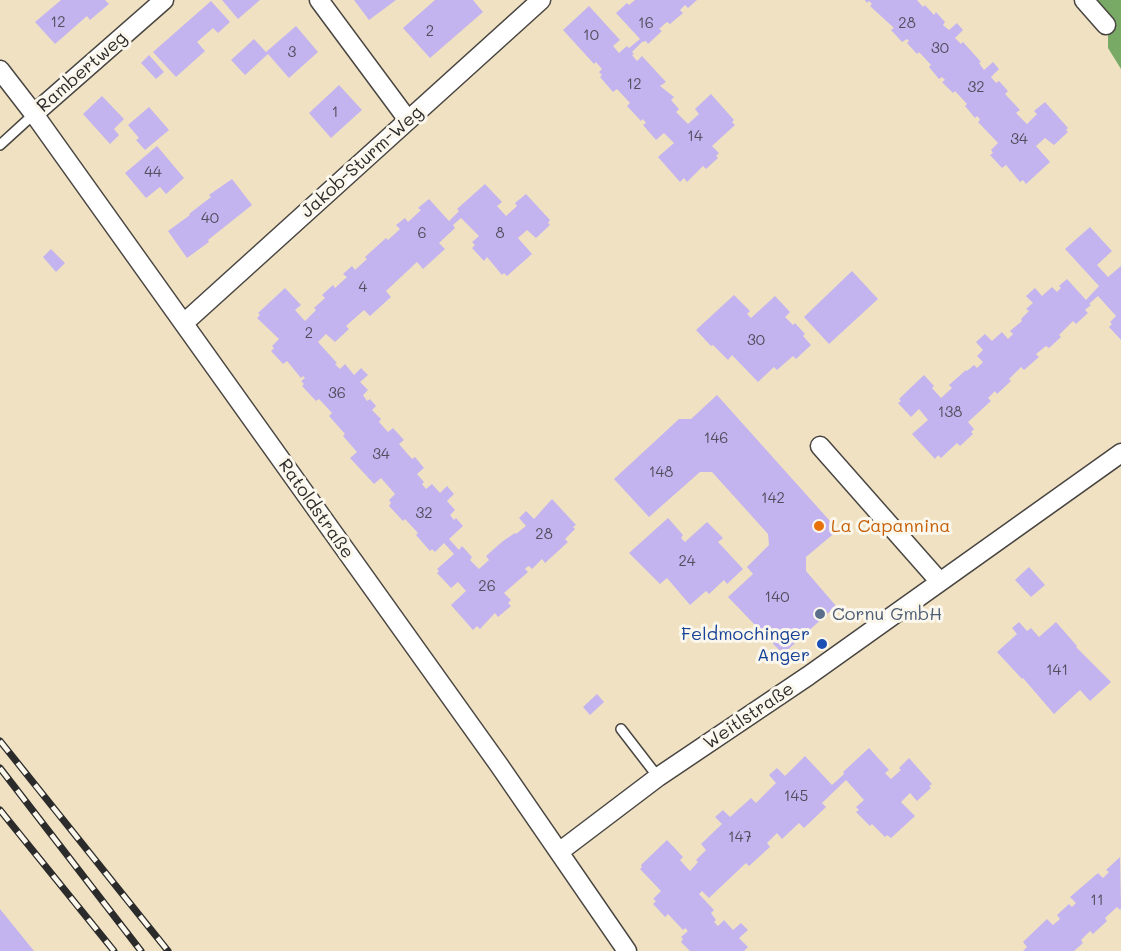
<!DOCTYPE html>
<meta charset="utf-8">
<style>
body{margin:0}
canvas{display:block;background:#f0e1c2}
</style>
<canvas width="1121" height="951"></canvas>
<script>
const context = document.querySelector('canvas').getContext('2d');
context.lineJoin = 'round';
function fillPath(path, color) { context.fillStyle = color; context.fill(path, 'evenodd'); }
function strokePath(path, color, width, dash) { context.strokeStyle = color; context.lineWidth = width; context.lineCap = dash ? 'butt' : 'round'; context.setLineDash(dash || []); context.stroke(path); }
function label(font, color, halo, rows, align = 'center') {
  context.font = font + ' Mali,sans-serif'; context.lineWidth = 6; context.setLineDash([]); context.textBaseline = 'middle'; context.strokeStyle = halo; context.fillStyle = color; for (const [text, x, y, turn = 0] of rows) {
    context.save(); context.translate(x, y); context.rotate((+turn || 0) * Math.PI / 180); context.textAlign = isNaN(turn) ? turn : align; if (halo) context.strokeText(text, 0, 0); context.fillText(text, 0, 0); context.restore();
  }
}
fillPath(new Path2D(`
 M1097 0H1121V69L1108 48V12Z`), '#78aa66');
fillPath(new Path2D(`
 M61 0H105L109 4 90 20 87 16 55 44 35 22Z
 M222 0H260L238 19Z
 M354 0H396L369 20Z
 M435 0H473L483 12 430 58 403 28Z
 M635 0H697L688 8 685 5 680 10 683 13 670 24 667 22 659 29 662 31 648 44 646 41 642 42 632 52 634 54 632 55 637 61 642 56 666 82 660 86 674 97 671 100 679 109 676 112 688 124 699 114 695 109 711 94 734 120 732 122 735 125 712 146 719 153 716 156 718 158 706 169 703 166 687 182 684 178 680 182 658 157 674 143 664 133 656 140 643 125 646 123 643 119 641 121 627 106 630 103 617 89 613 92 600 77 602 75 599 72 602 69 596 62 594 64 563 30 589 6 620 40 613 46 619 53 627 46 629 48 640 39 616 13 627 3 629 5Z
 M865 0H917L923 7 925 5 934 15 936 12 945 22 943 25 949 30 957 23 963 30 955 38 961 44 963 42 981 62 979 63 984 70 993 62 999 69 991 77 996 83 999 81 1008 91 1005 94 1020 110 1016 113 1027 124 1037 114 1034 111 1045 102 1068 128 1066 130 1068 132 1054 145 1045 138 1036 146 1050 162 1026 184 1023 180 1020 182 1006 165 1002 168 990 155 993 153 991 150 998 143 978 122 980 120 979 118 977 116 975 118 965 106 967 104 955 91 953 93 942 82 945 80 942 77 939 79 929 67 931 65 919 52 917 54 907 43 909 41 907 39 902 42 891 30 894 28 870 6 872 4 869 1 867 3Z
 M211 1 230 22 218 33 213 28 197 42 205 51 176 77 153 52Z
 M296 26 318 52 289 78 268 54 245 75 231 60 254 39 266 52Z
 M149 55 164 72 156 79 141 63Z
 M339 85 362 110 331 138 309 113Z
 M102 96 124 119 114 129 119 135 110 144 83 114Z
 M149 107 169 130 145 150 136 140 139 138 128 125Z
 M157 146 184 178 166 194 160 187 146 198 125 173Z
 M232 179 252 205 208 240 209 242 187 258 168 231 190 215 189 214 211 197 209 195Z
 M485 184 502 202 497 206 506 216 517 206 515 203 526 194 550 220 548 223 550 225 536 238 527 230 518 238 532 254 507 276 504 273 502 275 487 257 484 261 472 248 475 245 472 242 479 236 461 218 453 225 455 228 439 243 445 249 423 269 417 262 386 291 391 297 370 316 364 310 346 326 349 329 335 342 326 334 318 342 337 363 335 364 340 369 345 364 354 375 361 368 368 375 360 382 368 390 363 395 367 401 370 399 376 406 372 410 381 419 379 422 388 432 393 428 404 440 399 444 412 459 415 457 424 468 417 474 424 482 422 484 426 489 432 484 440 493 447 486 454 494 447 501 455 510 450 515 454 520 456 518 463 526 449 539 459 550 462 546 472 557 470 560 479 569 489 560 486 556 503 541 515 533 516 534 526 526 519 518 526 511 534 519 552 499 576 525 573 527 575 529 565 539 568 542 545 563 542 559 532 569 529 566 527 567 525 569 528 572 504 593 511 600 508 603 511 606 498 617 495 613 480 629 477 626 473 630 451 605 466 591 458 582 451 588 437 573 439 571 437 569 454 554 444 543 435 552 432 549 430 551 416 535 418 533 405 519 403 521 389 506 391 503 389 500 395 494 381 478 374 484 350 458 357 452 343 436 345 434 329 416 332 413 319 399 316 401 302 386 304 384 301 381 305 378 303 376 301 378 287 361 283 364 271 351 274 348 272 346 279 339 257 318 260 315 258 313 285 288 301 305 295 310 305 321 316 310 314 308 325 298 322 295 333 285 335 288 347 277 343 274 352 266 355 270 367 259 365 257 386 238 388 240 400 229 396 225 405 218 408 222 421 210 418 208 429 199 449 221 459 211 457 209Z
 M1090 227 1112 251 1097 265 1108 277 1121 266V340L1109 327 1112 324 1110 322 1116 316 1098 296 1089 304 1091 305 1085 310 1088 313 1076 324 1073 321 1059 335 1061 337 1049 348 1046 346 1036 354 1039 357 1024 370 1021 367 1009 379 1011 381 997 394 995 391 988 398 991 401 968 422 974 429 971 432 973 434 960 446 957 443 941 458 938 455 935 459 912 434 928 420 919 409 911 417 898 403 901 401 899 399 924 375 934 386 932 388 941 398 952 388 949 385 966 370 967 371 974 365 977 368 983 362 977 356 983 350 976 342 985 334 992 341 1002 332 1008 339 1013 334 1010 331 1022 321 1021 319 1029 311 1026 309 1033 303 1026 296 1035 288 1042 296 1052 287 1057 292 1061 288 1059 286 1067 279 1086 300 1099 286 1065 249Z
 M51 249 65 263 56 272 43 257Z
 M852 271 878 299 829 344 804 317Z
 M734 295 750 311 747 314 751 318 775 296 790 312 785 317 793 325 795 323 805 334 803 336 811 345 796 359 793 356 777 370 774 367 758 382 732 355 728 360 713 345 711 346 696 330Z
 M717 395 838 530 806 557V571L836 606 783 654 728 597 753 574 747 567 769 545 768 534 712 472H700L649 517 614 479 679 419H691Z
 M668 518 683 535 681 538 685 542 707 522 723 538 718 542 743 569 727 584 724 580 709 594 706 591 690 605 667 578 660 584 629 553Z
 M1029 567 1045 585 1031 597 1015 580Z
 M1019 622 1027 631 1031 628 1039 637 1056 622 1077 646 1076 647 1111 682 1090 701 1080 690 1054 714 1023 678 1022 679 997 652 1017 634 1012 628Z
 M597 694 604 702 590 715 583 707Z
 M869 748 889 770 885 773 891 779 901 770 899 768 909 758 932 784 929 786 931 788 917 801 910 793 901 802 915 816 891 838 887 835 885 837 872 824 870 826 856 812 859 810 856 807 864 800 846 780 822 803 826 807 804 828 799 823 782 839 777 833 767 843 770 847 749 866 746 863 709 898 702 891 699 894 714 910 711 913 716 920 714 922 718 926 724 920 733 930 741 923 748 930 739 938 748 947 744 951H690L681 942 683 939 681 937 688 931 685 928 683 930 668 914 665 917 653 904 656 901 653 899 661 891 640 869 642 867 641 865 667 840 683 857 680 860 690 871 698 862 696 860 706 850 701 844 722 824 715 817 723 810 730 817 751 798 756 803 776 783 769 775 777 768 785 776 805 756 832 785 844 774 843 772Z
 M1120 857 1121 908 1120 910 1117 907 1105 918 1107 921 1093 934 1090 931 1081 940 1083 943 1074 951H1023L1027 947 1023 942 1047 919 1053 925 1060 919 1057 915 1069 904 1072 907 1076 903 1070 897 1098 873 1103 878 1109 872 1106 870Z
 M0 909 34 951H0Z`), '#c3b4ef');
const service = new Path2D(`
 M0 145 34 114
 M621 729 658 777`);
const minor = new Path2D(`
 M319 0 408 120
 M1084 0 1106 25
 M0 70 34 114 499 765 627 951
 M34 114 164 0
 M184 323 541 0
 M820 446 940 582
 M559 852 658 777 808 676 1121 453`);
strokePath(service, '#494642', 12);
strokePath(minor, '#494642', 21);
strokePath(service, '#fff', 9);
strokePath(minor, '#fff', 18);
const rail = new Path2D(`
 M0 741 168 951
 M0 768 141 951
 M0 810 114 951`);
strokePath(rail, '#2b2b2b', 7);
strokePath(rail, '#fbf7ec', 4.5, [14]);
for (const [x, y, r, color] of [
 [819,526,6,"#e8710a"],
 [820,614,6,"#5c6f8a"],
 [822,644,6,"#1a4fb4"]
]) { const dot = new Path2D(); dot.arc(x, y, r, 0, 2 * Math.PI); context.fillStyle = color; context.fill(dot); strokePath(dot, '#fbf7ec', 2); }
label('15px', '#514d5c', null, [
 ["12",58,22],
 ["16",646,23],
 ["28",907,23],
 ["2",430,31],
 ["10",591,35],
 ["30",940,48],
 ["3",292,52],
 ["12",634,84],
 ["32",976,87],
 ["1",335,112],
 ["14",695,136],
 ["34",1019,139],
 ["44",153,172],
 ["40",210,218],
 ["6",422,233],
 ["8",500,233],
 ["4",363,287],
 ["2",309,333],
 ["30",756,340],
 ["36",337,393],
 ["138",950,412],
 ["146",716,438],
 ["34",381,454],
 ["148",661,472],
 ["142",773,498],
 ["32",424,513],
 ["28",544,534],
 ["24",687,561],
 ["26",487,586],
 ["140",777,597],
 ["141",1057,670],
 ["145",796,796],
 ["147",740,837],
 ["11",1097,900]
]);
label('18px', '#2b2b2b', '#fbf7ec', [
 ["Rambertweg",82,72,-41],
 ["Jakob-Sturm-Weg",362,162,-42],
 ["Ratoldstraße",316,509,55],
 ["Weitlstraße",749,716,-34]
]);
label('18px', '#c56008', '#fbf7ec', [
 ["La Capannina",831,526]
], 'left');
label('18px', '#4e5e75', '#fbf7ec', [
 ["Cornu GmbH",832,614]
], 'left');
label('18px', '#164399', '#fbf7ec', [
 ["Feldmochinger",810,634],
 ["Anger",810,655]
], 'right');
</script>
